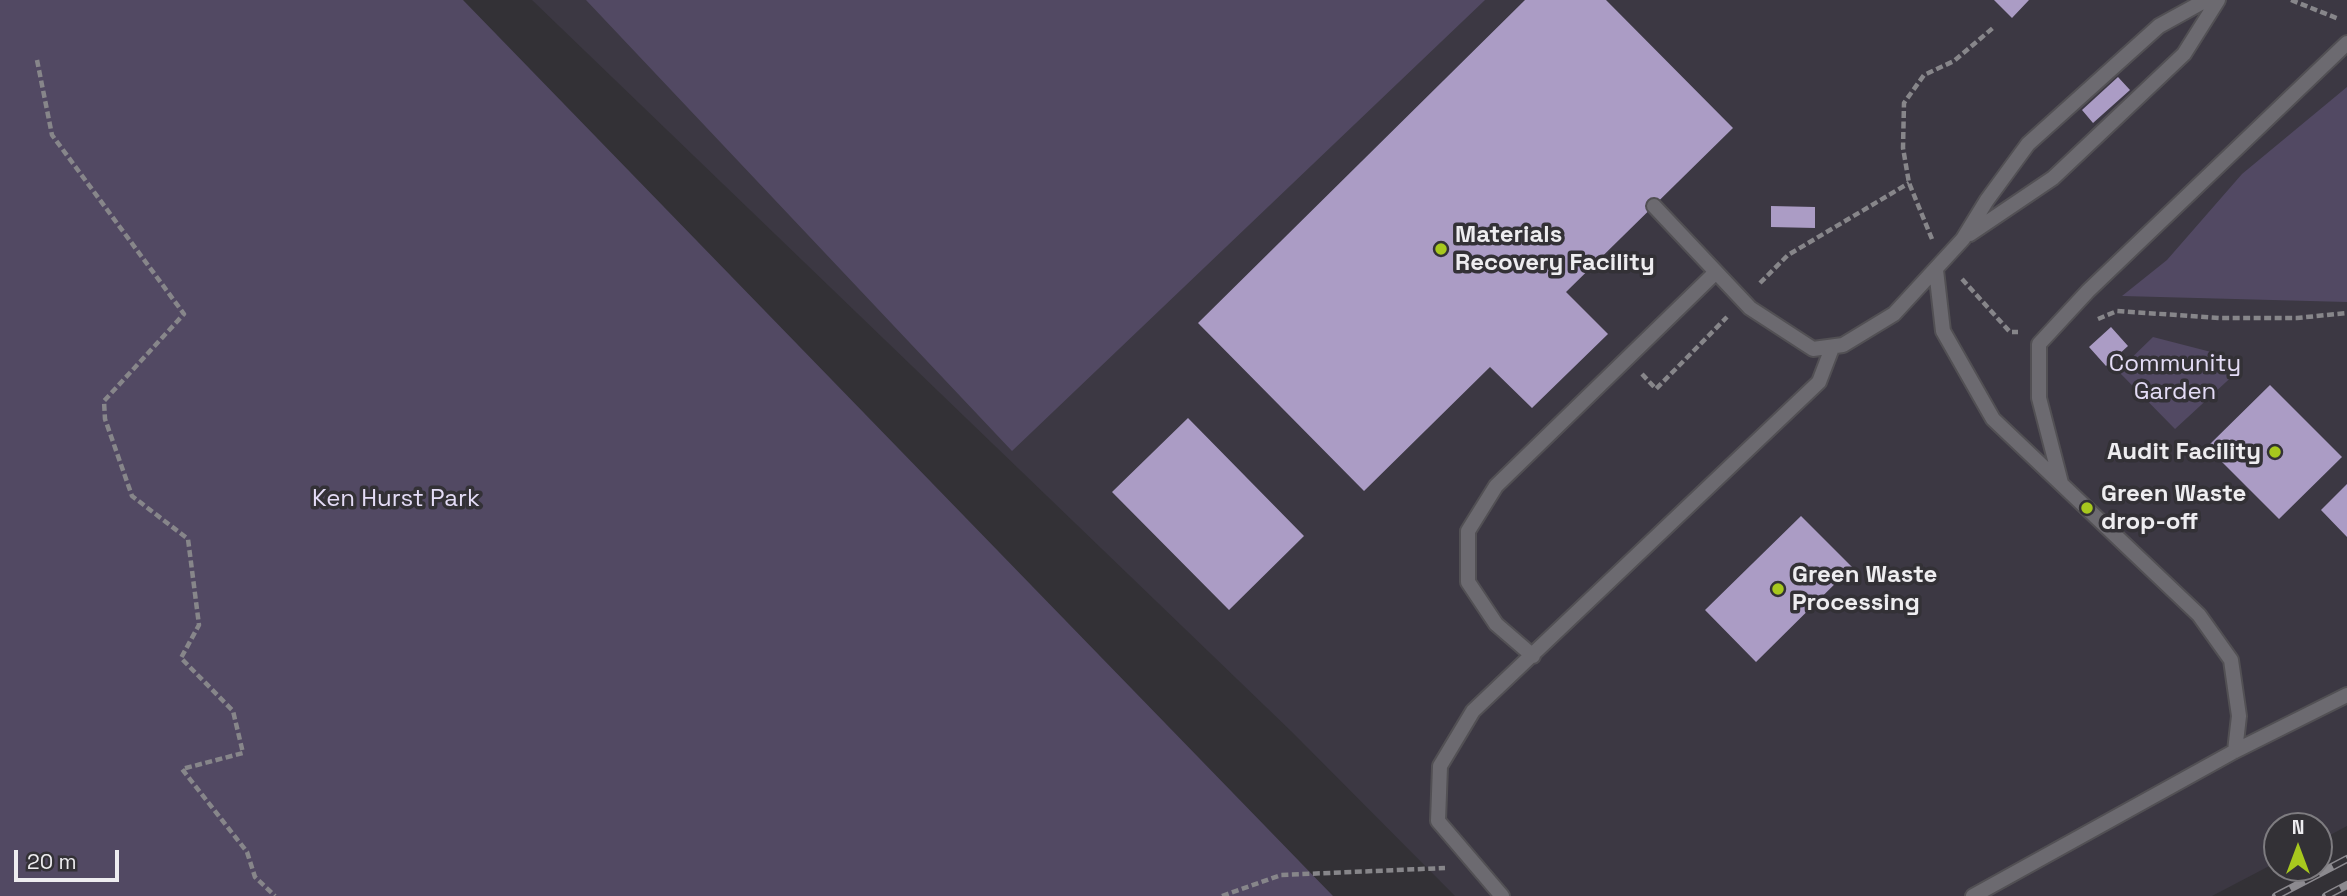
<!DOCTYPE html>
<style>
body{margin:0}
#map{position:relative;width:2347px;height:896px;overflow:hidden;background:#333136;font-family:"Space Grotesk",sans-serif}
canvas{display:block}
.north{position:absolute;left:2263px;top:812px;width:70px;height:70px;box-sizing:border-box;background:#333136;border:2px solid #7e7c80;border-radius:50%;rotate:0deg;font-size:19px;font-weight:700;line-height:28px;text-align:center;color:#eeedf0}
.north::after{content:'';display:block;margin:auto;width:24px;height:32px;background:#a7c81e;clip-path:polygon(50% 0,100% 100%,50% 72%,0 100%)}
.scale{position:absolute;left:14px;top:850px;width:105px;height:32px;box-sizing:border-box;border:4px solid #eeedf0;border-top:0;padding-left:9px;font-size:21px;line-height:24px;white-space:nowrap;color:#eeedf0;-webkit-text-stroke:5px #333136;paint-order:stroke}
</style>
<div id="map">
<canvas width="2347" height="896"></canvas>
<div class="north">N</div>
<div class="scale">20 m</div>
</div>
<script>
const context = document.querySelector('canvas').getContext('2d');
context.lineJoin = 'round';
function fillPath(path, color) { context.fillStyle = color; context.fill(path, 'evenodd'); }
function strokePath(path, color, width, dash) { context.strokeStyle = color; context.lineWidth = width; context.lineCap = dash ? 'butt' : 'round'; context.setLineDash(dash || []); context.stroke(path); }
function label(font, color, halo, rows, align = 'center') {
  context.font = font + ' "Space Grotesk",sans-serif'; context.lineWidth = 7; context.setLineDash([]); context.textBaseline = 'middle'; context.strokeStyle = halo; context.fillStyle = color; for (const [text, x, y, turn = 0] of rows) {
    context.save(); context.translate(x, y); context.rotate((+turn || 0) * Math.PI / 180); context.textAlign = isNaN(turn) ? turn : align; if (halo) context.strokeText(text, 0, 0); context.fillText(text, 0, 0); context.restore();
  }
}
fillPath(new Path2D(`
 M532 0H2347V826L2319 841V826H2277V862L2212 896H1455L1292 732Z`), '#3c3843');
fillPath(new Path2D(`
 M0 0H463L1333 896H0Z
 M586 0H1485L1012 451Z
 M2347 87V302L2122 296 2167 260 2242 174Z
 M2153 337 2215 353 2238 371 2175 429 2118 371Z`), '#524963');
fillPath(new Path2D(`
 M1525 0H1606L1733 128 1566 292 1608 334 1532 408 1490 367 1364 491 1198 323Z
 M1994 0H2029L2012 18Z
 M2118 77 2130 90 2093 123 2082 110Z
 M1771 206 1815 207V228L1771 227Z
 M2111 327 2128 346 2106 366 2089 347Z
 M2270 385 2342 457 2279 519 2207 447Z
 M1188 418 1304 536 1229 610 1112 492Z
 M2347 484V537L2321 510Z
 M1801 516 1852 567 1756 662 1705 610Z`), '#ab9cc5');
const service = new Path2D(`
 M1654 206 1750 308 1813 349 1843 345 1894 314 1963 239 1987 200 2028 144 2159 26 2206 0
 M1970 234 2053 178 2184 54 2218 0
 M1936 270 1943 331 1993 419 2199 615 2231 660 2239 716 2235 751
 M2061 483 2039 398V344L2088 291 2347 43
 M1533 656 1496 624 1468 582V531L1496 486 1715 273
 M1502 896 1438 821 1440 766 1473 711 1819 382 1832 348
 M1973 896 2235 751 2347 695`);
strokePath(service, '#525054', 18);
strokePath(new Path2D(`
 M2291 0 2339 19
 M37 60 52 135 184 314 104 401 105 419 132 496 188 539 199 625 181 658 233 711 243 753 182 769 247 852 255 877 275 896
 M1932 239 1909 183 1903 148 1904 103 1924 75 1954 61 1994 27
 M1962 279 2010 332H2018
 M1760 283 1788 255 1909 183
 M2098 319 2117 311 2220 318H2297L2347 313
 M1642 374 1656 389 1727 317
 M1222 896 1281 875 1445 868`), '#87868a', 4.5, [7, 3.5]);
strokePath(service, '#6c6a70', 14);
const rail = new Path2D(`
 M2276 896 2347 859
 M2326 896 2347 885`);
strokePath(rail, '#8c8a8f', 8);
strokePath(rail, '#333136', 5, [16]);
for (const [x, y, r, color] of [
 [1441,249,7,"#a7c81e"],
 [2275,452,7,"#a7c81e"],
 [2087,508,7,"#a7c81e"],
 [1778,589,7,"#a7c81e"]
]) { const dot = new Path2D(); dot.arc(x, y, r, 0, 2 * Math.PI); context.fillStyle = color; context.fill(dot); strokePath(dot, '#333136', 2.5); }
label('bold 24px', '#eeedf0', '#333136', [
 ["Materials",1455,235],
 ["Recovery Facility",1455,263],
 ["Audit Facility",2261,452,"right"],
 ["Green Waste",2101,494],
 ["drop-off",2101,522],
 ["Green Waste",1792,575],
 ["Processing",1792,603]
], 'left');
label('24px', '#e4dcf6', '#333136', [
 ["Community",2175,364],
 ["Garden",2175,392],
 ["Ken Hurst Park",396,499]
]);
</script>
